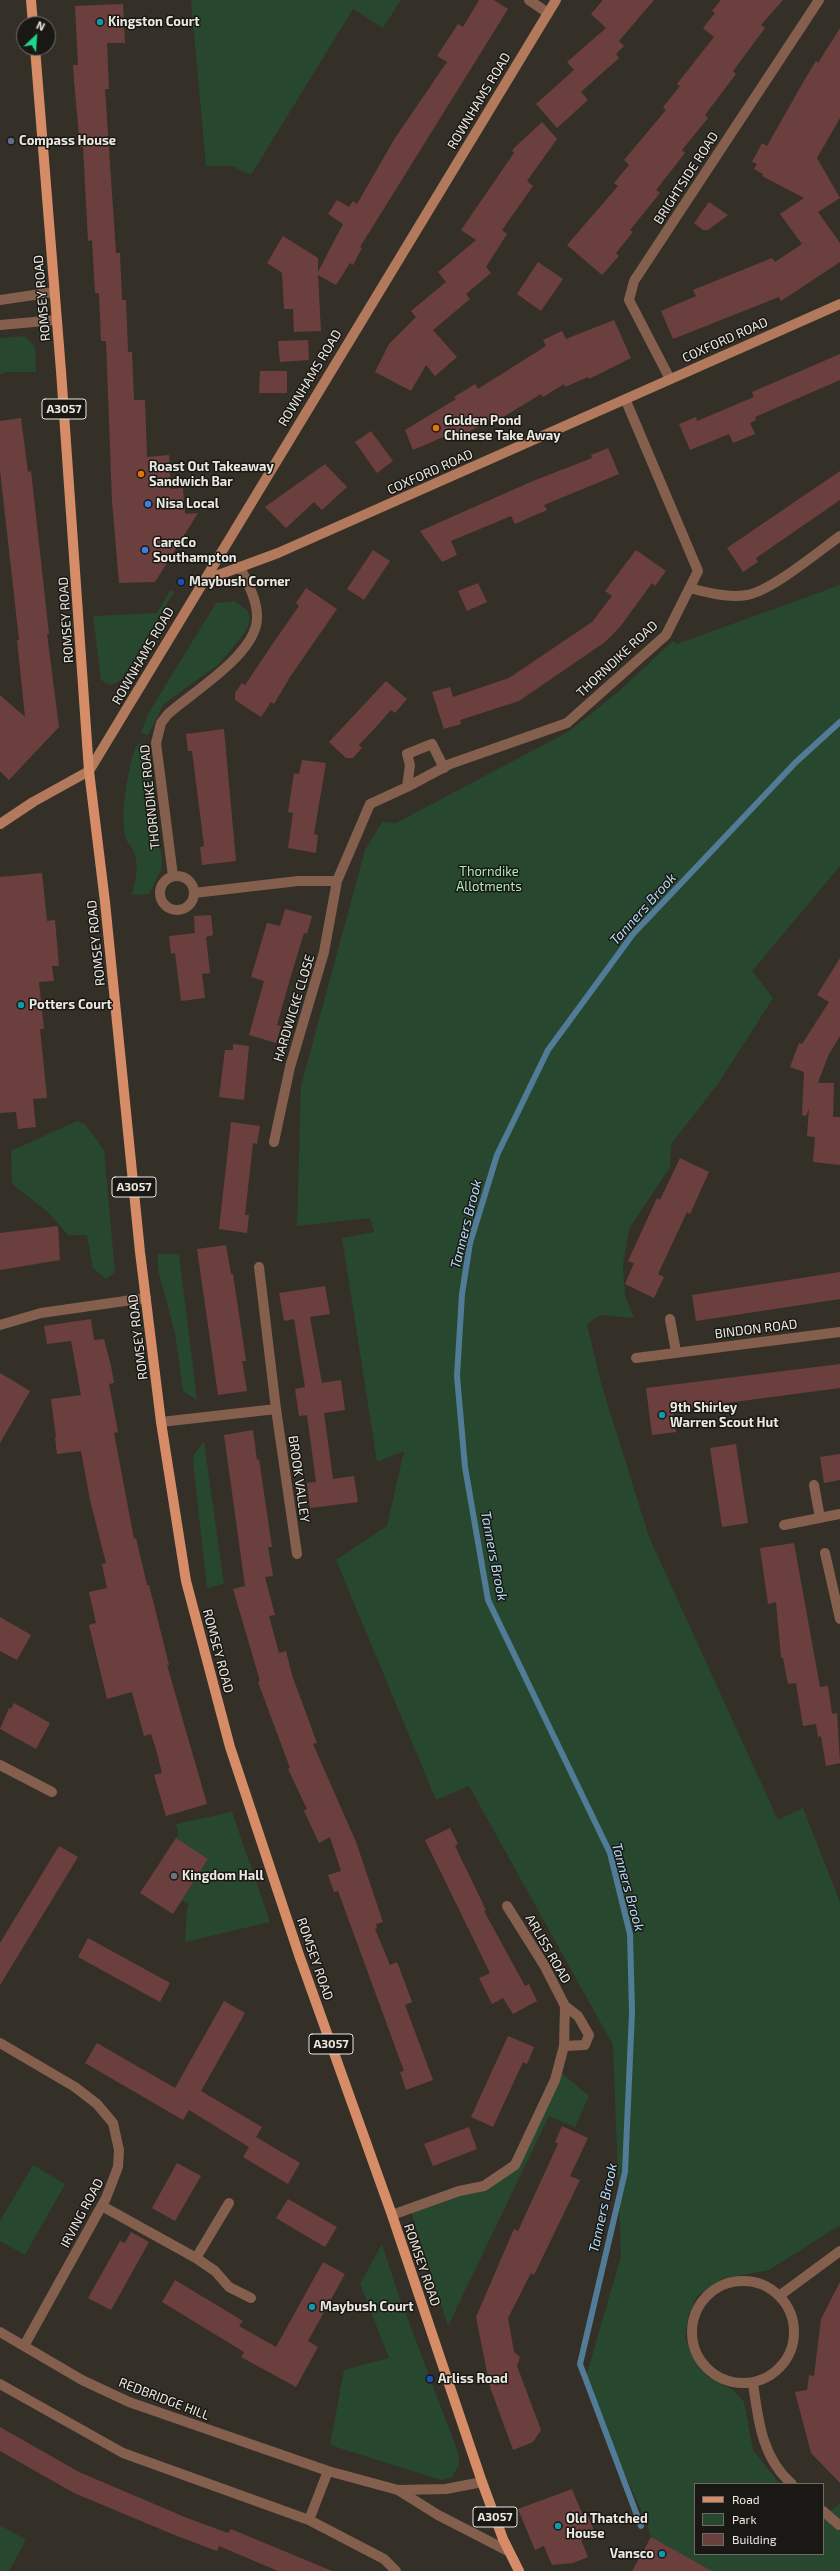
<!DOCTYPE html>
<style>
body{margin:0}
#map{position:relative;width:840px;height:2571px;overflow:hidden;background:#343027;font-family:"Exo 2",sans-serif}
canvas{display:block}
.legend{position:absolute;left:694px;top:2483px;width:130px;height:72px;box-sizing:border-box;background:#1a1814;border:1px solid #6e6b66;margin:0;padding:5px 7px;list-style:none;font-size:12px;color:#ebe8e2}
.legend li{display:flex;align-items:center;gap:8px;height:20px}
.legend b{width:20px;border:1px solid #6e6b66}
.north{position:absolute;left:16px;top:16px;width:40px;height:40px;box-sizing:border-box;background:#1a1814;border:1px solid #6e6b66;border-radius:50%;rotate:25deg;font-size:11px;font-weight:700;line-height:16px;text-align:center;color:#ebe8e2}
.north::after{content:'';display:block;margin:auto;width:14px;height:18px;background:#1dd888;clip-path:polygon(50% 0,100% 100%,50% 72%,0 100%)}
</style>
<div id="map">
<canvas width="840" height="2571"></canvas>
<ul class="legend">
<li><b style="height:5px;background:#d78c68"></b>Road</li>
<li><b style="height:11px;background:#28472f"></b>Park</li>
<li><b style="height:11px;background:#6c3f3f"></b>Building</li>
</ul>
<div class="north">N</div>
</div>
<script>
const context = document.querySelector('canvas').getContext('2d');
context.lineJoin = 'round';
function fillPath(path, color) { context.fillStyle = color; context.fill(path, 'evenodd'); }
function strokePath(path, color, width, dash) { context.strokeStyle = color; context.lineWidth = width; context.lineCap = dash ? 'butt' : 'round'; context.setLineDash(dash || []); context.stroke(path); }
function label(font, color, halo, rows, align = 'center') {
  context.font = font + ' "Exo 2",sans-serif'; context.lineWidth = 3; context.setLineDash([]); context.textBaseline = 'middle'; context.strokeStyle = halo; context.fillStyle = color; for (const [text, x, y, turn = 0] of rows) {
    context.save(); context.translate(x, y); context.rotate((+turn || 0) * Math.PI / 180); context.textAlign = isNaN(turn) ? turn : align; if (halo) context.strokeText(text, 0, 0); context.fillText(text, 0, 0); context.restore();
  }
}
fillPath(new Path2D(`
 M191 0H401L383 28 353 9 251 175 232 166H206Z
 M24 336 35 346 36 372H6L0 375V338Z
 M840 585V866L752 971 773 998 718 1084 671 1144 670 1167 629 1229 623 1265 625 1295 634 1318 600 1315 587 1324 601 1383 649 1537 778 1820 803 1808 840 1902V2225L769 2270 722 2279 697 2296 688 2316 685 2338 696 2362 708 2377 733 2390 744 2402 753 2450 780 2484H695V2554H823V2517L840 2503V2571H712L651 2537 647 2523 584 2384 621 2256 613 2045 469 1786 436 1800 336 1560 387 1526 404 1451 377 1462 342 1238 374 1232 370 1218 297 1226 301 1086 365 850 382 822 396 823 568 732 618 692 673 641 677 644Z
 M170 590 174 592 123 677 118 682 110 685 101 680 93 616 157 613Z
 M234 601 247 610 250 617 248 627 243 635 219 664 164 704 148 735 141 733 148 714 216 603Z
 M142 743 146 744 162 862 161 870 149 894 132 895C135 883 139 867 135 855 134 849 128 844 126 839 119 816 128 768 136 746Z
 M77 1121 85 1124 104 1150 115 1272 106 1279 93 1268 87 1235H68L48 1212 12 1184 11 1151Z
 M158 1254H179L197 1400 183 1391 175 1333 158 1270Z
 M204 1442 224 1584 207 1588 193 1463 194 1454Z
 M232 1812 270 1922 185 1942 187 1908 189 1904 182 1900 208 1859 176 1838 178 1835 176 1824Z
 M558 2070 589 2096 575 2127 549 2116 448 2326 410 2209 484 2186 515 2165Z
 M33 2165 65 2184 25 2255 0 2241V2221Z
 M382 2244 399 2296 459 2455V2465L451 2478 441 2480 330 2445 344 2370 389 2358 360 2284Z
 M0 2525 26 2540 9 2571H0Z`), '#28472f');
strokePath(new Path2D(`
 M641 2526 580 2364 625 2172 632 2012 630 1934 610 1853 488 1600 465 1467 457 1376 462 1294 470 1243 497 1155 548 1050 633 934 796 762 840 722`), '#517b97', 6);
fillPath(new Path2D(`
 M479 0H494L508 9 360 247 362 248 353 265 350 263 336 285 318 275 321 331 294 332 293 309H284L282 273 267 263 283 236 318 258V272L343 224 328 214 337 200 349 207 353 201 357 204 395 138 447 62 437 56 458 24 463 27Z
 M603 0H654L619 41 624 46 616 54 619 58 581 92 588 100 557 128 536 104 574 70 567 62 606 28 591 14Z
 M721 0H783L761 25 765 28 733 71 736 74 705 115 708 118 682 150 685 153 656 190 660 193 630 230 633 232 616 253 619 256 602 275 567 245 618 186 614 183 629 165 624 160 666 110 663 107 680 86 677 84 714 37 703 28 715 13 712 11Z
 M123 4 125 43H107L109 89H105L116 253H120L122 300H126L128 352H132L134 400H145L147 457 169 455 171 489 183 488 185 514 198 513 155 582 119 583 112 501 106 341H101L99 293H95L92 240 88 241 83 147H80L74 81 73 65H78L75 6Z
 M840 28V118L817 158 840 198 818 212 840 243V262L781 301 779 297 673 339 661 311 696 296 693 290 772 258 775 262 802 244 780 214 804 198 762 176 763 174 754 169 757 164 752 162 762 143 767 146 805 79 816 61 818 63Z
 M542 122 557 139 527 181 533 186 502 230 507 234 486 267 491 273 466 294 470 299 433 330 457 357 435 376 426 365 411 391 375 372 389 344 416 317 411 311 446 282 438 272 476 240 461 230 514 153 512 150Z
 M709 202 728 215 708 230H703L694 223Z
 M538 262 563 279 541 311 517 294Z
 M614 320 631 358 589 379 588 377 565 387 564 384 543 397 541 394 500 419 497 415 459 438 455 432 413 450 405 430 456 399 454 397 475 384 478 389 546 346 543 340 562 331 566 339Z
 M308 340 309 360 280 362 278 341Z
 M840 354V380L755 417 756 420 750 423 755 434 733 443 729 434 690 450 679 424 696 417 697 421 754 397 752 392Z
 M260 371H287V393H259Z
 M21 418 28 472 31 471 49 634H47L59 727 9 780 0 771V695L25 717 17 640H19L0 470V421Z
 M371 431 393 461 377 473 355 442Z
 M608 448 619 474 544 505 547 510 515 524 511 516 451 541 457 555 442 562 420 531 533 481 592 458 591 455Z
 M325 464 347 487 322 510 314 502 286 528 265 507Z
 M840 471V500L756 558 758 562 743 572 727 548Z
 M373 550 390 561 364 600 347 589Z
 M636 550 666 571 655 586 652 583 620 627 605 642 519 701 460 720 461 724 444 729 432 692 450 687 453 697 509 678 592 622 612 596 605 591Z
 M478 583 487 602 467 611 458 591Z
 M306 588 337 609 290 677 274 704 271 702 261 717 235 700V693L242 683 245 685 267 652 299 606 296 603Z
 M386 681 407 699 395 713 391 710 375 728 359 745 362 748 353 758H346L329 742Z
 M224 729 236 861 202 865 200 847 204 846 192 751H188L186 734Z
 M302 760 326 763 314 834 318 835 316 853 288 848 293 813 288 812 294 773 299 774Z
 M42 873 47 921 55 920 59 966H52L54 981 39 982 44 1029H40L47 1098 33 1099 36 1127 18 1129 16 1112 0 1113V877Z
 M285 909 312 916 307 934 304 933 290 979 277 1025 281 1026 276 1043 249 1035 264 981 251 977 267 923 280 926Z
 M211 915 213 935 206 937 210 973 202 974 205 998 181 1001 175 953 171 954 169 936 195 933 194 916Z
 M840 958V1036L828 1056 818 1083H834L833 1117H840V1165L813 1162 815 1137 807 1136 809 1108 806 1116 802 1115 804 1072 790 1067 799 1043 802 1044 829 1002 817 995Z
 M233 1044 249 1046 244 1100 219 1097 225 1050H233Z
 M231 1122 260 1126 257 1144 253 1143 245 1215H249L247 1233 219 1229Z
 M680 1158 709 1172 690 1214 687 1212 658 1274 664 1277 654 1298 625 1284 634 1263 628 1261 657 1198 660 1200Z
 M58 1226 60 1260 0 1270V1233Z
 M226 1245 231 1274H233L246 1361H242L247 1391 218 1395 197 1249Z
 M840 1272V1299L696 1321 692 1295Z
 M325 1286 330 1314 310 1317 322 1383 341 1380 345 1410 324 1413 333 1479 354 1476 358 1502 310 1508 307 1483 316 1482 307 1415 299 1416 295 1389 305 1387 294 1319 284 1321 279 1293Z
 M91 1319 94 1340 104 1339 111 1366 114 1383 109 1384 118 1432 114 1433 134 1539 136 1538 147 1585H149L169 1665H167L207 1804 166 1816 154 1775 162 1773 156 1749 151 1734 144 1736 132 1692 107 1699 89 1625 96 1623 89 1592 107 1588 102 1564 106 1563 90 1500 81 1451 57 1454 55 1437H56L51 1399 81 1395 71 1341 47 1344 44 1326Z
 M840 1364V1388L673 1410 676 1432 652 1435 646 1388Z
 M0 1373 30 1391 0 1443Z
 M253 1430 257 1460 259 1459 272 1547H268L273 1576 265 1577 275 1615 269 1616 279 1653 286 1651 292 1675 317 1743 313 1744 356 1842 383 1922 376 1924 377 1928 375 1929 390 1965 397 1962 405 1983 412 2002 405 2005 433 2080 406 2090 400 2072 404 2071 338 1891 334 1892 328 1875 341 1871 330 1837 319 1843 304 1811 307 1809 288 1769 290 1768 258 1682 260 1681 233 1589 245 1586 224 1435Z
 M736 1444 748 1523 722 1527 710 1448Z
 M840 1454V1480L824 1483 820 1457Z
 M794 1543 820 1687 828 1686 832 1714 837 1713 840 1763 826 1766 821 1736 818 1737 816 1724 803 1726 796 1683 788 1684 783 1658H781L776 1602 768 1604 760 1548Z
 M0 1617 31 1635 17 1660 0 1651Z
 M14 1703 50 1723 36 1749 0 1729 9 1708 11 1709Z
 M450 1828 458 1844 455 1846 486 1910 484 1911 525 1986 529 1984 537 2001 513 2014 503 1998 492 2004 479 1978 490 1973 425 1840Z
 M176 1838 208 1859 173 1914 140 1893Z
 M59 1846 78 1857 0 1985V1943Z
 M88 1938 170 1983 160 2002 78 1957Z
 M224 2001 245 2013 201 2091 262 2127 256 2137 300 2163 288 2184 243 2157 249 2147 189 2110 183 2120 85 2063 97 2043 175 2088Z
 M508 2036 534 2047 527 2064 523 2062 493 2127 471 2117Z
 M562 2126 588 2138 570 2176 580 2180 534 2275 531 2273 508 2318 514 2352 520 2357 517 2366 541 2430 533 2442 513 2450 490 2387 476 2317 514 2229 518 2231 558 2144 555 2142Z
 M469 2127 477 2149 433 2166 424 2144Z
 M177 2163 201 2176 175 2221 152 2208Z
 M288 2199 337 2227 325 2247 276 2218Z
 M131 2232 149 2242 111 2310 88 2298 120 2241 125 2243Z
 M323 2262 345 2274 308 2341 318 2347 296 2387 241 2357 244 2352 162 2302 175 2280 243 2321 239 2326 276 2347Z
 M840 2282V2483L811 2453 795 2392 807 2390 809 2375 814 2376 821 2319Z
 M0 2427 79 2472 187 2518 228 2533 231 2529 332 2571H278L219 2546 217 2551 177 2536 74 2493 0 2451Z
 M572 2489 584 2518 588 2516 595 2533 581 2540 588 2557 573 2563 552 2565 544 2546 535 2550 518 2509Z
 M651 2537 712 2571H632Z`), '#6c3f3f');
strokePath(new Path2D(`
 M529 0 548 13
 M0 300 54 292
 M0 325 56 320
 M670 379 629 300 634 281 819 0
 M690 588C708 593 728 598 747 595 771 591 818 552 840 536
 M407 787 410 765 407 754 432 744 444 768
 M160 893a17 17 0 1 1 34 0a17 17 0 1 1-34 0Z
 M173 876 156 743 161 723 168 714C192 692 259 653 257 616 257 599 247 582 240 567
 M194 893 298 881H337L370 804 407 787 450 764 567 723 666 635 698 571 626 401
 M274 1142 290 1067 324 952 337 881
 M259 1267 276 1409 297 1554
 M670 1319 676 1352
 M0 1325 41 1313 146 1298
 M636 1358 840 1332
 M161 1422 276 1409
 M814 1485 820 1518
 M784 1525 840 1514
 M825 1553 840 1619
 M0 1765 52 1792
 M0 2043 75 2087 97 2104 113 2123 119 2150 118 2167 106 2198 24 2346
 M564 2046 585 2045 589 2035 578 2016 565 2006
 M102 2206 196 2258 215 2271 229 2287 251 2298
 M392 2215 459 2191 484 2186 515 2165 555 2080 564 2046 565 2006 544 1965 507 1906
 M196 2258 229 2203
 M692 2332a51 51 0 1 1 102 0a51 51 0 1 1-102 0Z
 M779 2296 840 2251
 M0 2332 82 2380 129 2402 328 2471 398 2490 438 2515 508 2551
 M753 2383C758 2420 762 2458 792 2484
 M0 2384 123 2453 309 2520
 M328 2471 309 2520 384 2559 396 2571
 M398 2490 446 2489 482 2482
 M823 2511 839 2525`), '#855f4e', 10);
strokePath(new Path2D(`
 M202 581 278 553 840 304
 M0 824 33 802 89 771 556 0`), '#b3795d', 10);
strokePath(new Path2D(`
 M31 0 33 24
 M35 48 61 371 89 771 105 902 140 1252 161 1422 186 1581 230 1747 299 1955 392 2215 482 2482 503 2539 519 2571`), '#d78c68', 10);
for (const [x, y, r, color] of [
 [100,22,4,"#0f9aa8"],
 [11,141,4,"#5c6f8a"],
 [436,428,4,"#e8710a"],
 [141,474,4,"#e8710a"],
 [148,504,4,"#3f7fe0"],
 [145,550,4,"#3f7fe0"],
 [181,582,4,"#1a4fb4"],
 [21,1005,4,"#0f9aa8"],
 [662,1415,4,"#0f9aa8"],
 [174,1876,4,"#6b7280"],
 [312,2307,4,"#0f9aa8"],
 [430,2379,4,"#1a4fb4"],
 [558,2526,4,"#0f9aa8"],
 [662,2554,4,"#0f9aa8"]
]) { const dot = new Path2D(); dot.arc(x, y, r, 0, 2 * Math.PI); context.fillStyle = color; context.fill(dot); strokePath(dot, '#1a1814', 1.5); }
for (const [x, y, w] of [
 [64,409,44],
 [134,1187,44],
 [331,2044,44],
 [495,2517,44]
]) { const box = new Path2D(); box.roundRect(x - w / 2, y - 10, w, 20, 3); context.fillStyle = '#1a1814'; context.fill(box); strokePath(box, '#ebe8e2', 1); }
label('bold 12px', '#ebe8e2', null, [
 ["A3057",64,409],
 ["A3057",134,1187],
 ["A3057",331,2044],
 ["A3057",495,2517]
]);
label('bold 13px', '#ebe8e2', '#1a1814', [
 ["Kingston Court",108,22],
 ["Compass House",19,141],
 ["Golden Pond",444,421],
 ["Chinese Take Away",444,436],
 ["Roast Out Takeaway",149,467],
 ["Sandwich Bar",149,482],
 ["Nisa Local",156,504],
 ["CareCo",153,543],
 ["Southampton",153,558],
 ["Maybush Corner",189,582],
 ["Potters Court",29,1005],
 ["9th Shirley",670,1408],
 ["Warren Scout Hut",670,1423],
 ["Kingdom Hall",182,1876],
 ["Maybush Court",320,2307],
 ["Arliss Road",438,2379],
 ["Old Thatched",566,2519],
 ["House",566,2534],
 ["Vansco",654,2554,"right"]
], 'left');
label('13px', '#ebe8e2', '#1a1814', [
 ["ROWNHAMS ROAD",479,101,-59],
 ["BRIGHTSIDE ROAD",686,178,-57],
 ["ROMSEY ROAD",42,298,-95],
 ["COXFORD ROAD",725,340,-24],
 ["ROWNHAMS ROAD",310,378,-59],
 ["COXFORD ROAD",430,472,-24],
 ["ROMSEY ROAD",66,620,-94],
 ["ROWNHAMS ROAD",143,656,-60],
 ["THORNDIKE ROAD",617,659,-43],
 ["THORNDIKE ROAD",150,797,-96],
 ["ROMSEY ROAD",96,943,-96],
 ["HARDWICKE CLOSE",294,1008,-73],
 ["BINDON ROAD",756,1329,-7],
 ["ROMSEY ROAD",138,1337,-97],
 ["BROOK VALLEY",299,1479,82],
 ["ROMSEY ROAD",218,1651,75],
 ["ARLISS ROAD",548,1949,60],
 ["ROMSEY ROAD",315,1959,71],
 ["IRVING ROAD",82,2213,-62],
 ["ROMSEY ROAD",422,2265,71],
 ["REDBRIDGE HILL",164,2399,21]
]);
label('13px', '#abe9b6', '#1a1814', [
 ["Thorndike",489,872],
 ["Allotments",489,887]
]);
label('italic 14px', '#b2daf5', '#1a1814', [
 ["Tanners Brook",643,909,-48],
 ["Tanners Brook",466,1224,-76],
 ["Tanners Brook",494,1556,79],
 ["Tanners Brook",628,1887,75],
 ["Tanners Brook",603,2208,-78]
]);
</script>
